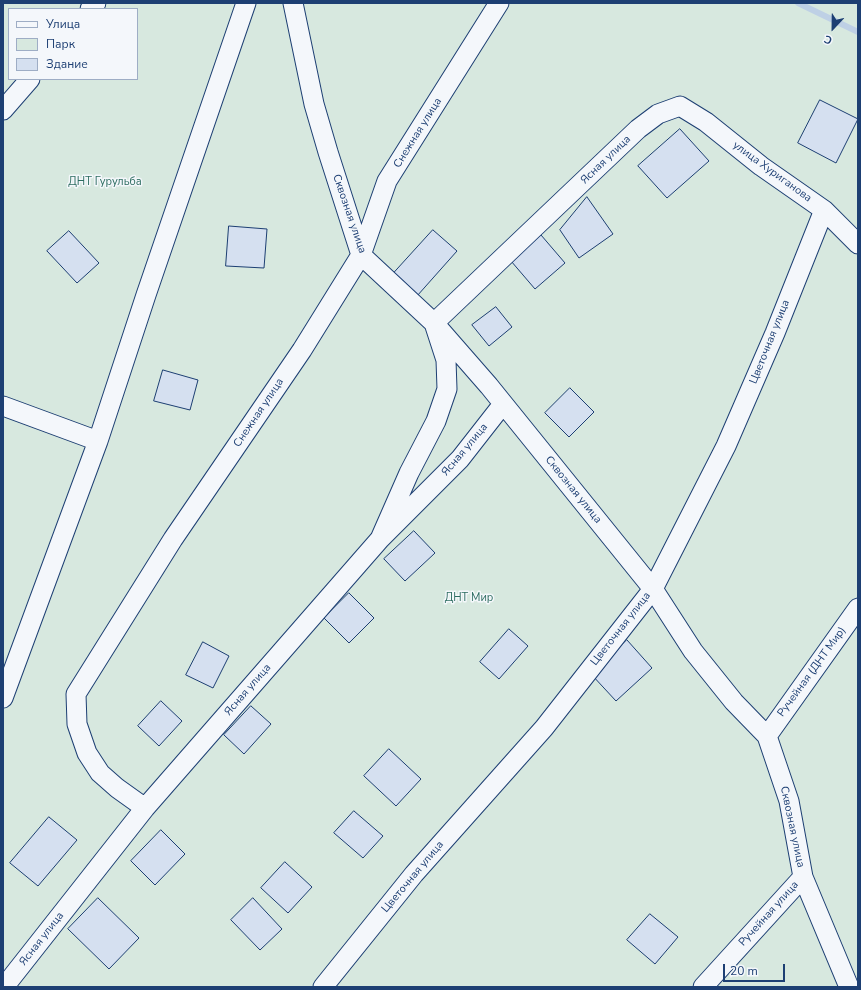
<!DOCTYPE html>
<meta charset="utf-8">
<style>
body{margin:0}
#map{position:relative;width:861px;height:990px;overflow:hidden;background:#f4f7fb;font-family:"Nunito Sans",sans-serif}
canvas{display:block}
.frame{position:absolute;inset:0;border:4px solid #1d3f73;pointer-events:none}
.legend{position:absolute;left:8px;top:8px;width:130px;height:72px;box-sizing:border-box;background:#f4f7fb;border:1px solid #9eadc5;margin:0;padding:5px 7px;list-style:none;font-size:12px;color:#1d3f73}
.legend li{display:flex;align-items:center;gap:8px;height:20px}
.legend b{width:20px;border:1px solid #9eadc5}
.north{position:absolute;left:813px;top:8px;width:40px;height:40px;-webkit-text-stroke:3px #f4f7fb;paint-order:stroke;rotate:202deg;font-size:11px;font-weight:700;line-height:16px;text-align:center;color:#1d3f73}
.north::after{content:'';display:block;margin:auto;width:14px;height:18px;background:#1d3f73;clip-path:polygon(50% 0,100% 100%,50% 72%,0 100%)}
.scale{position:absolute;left:723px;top:964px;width:62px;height:18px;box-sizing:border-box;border:2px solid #1d3f73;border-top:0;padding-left:5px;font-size:12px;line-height:14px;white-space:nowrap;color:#1d3f73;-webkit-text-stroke:3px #f4f7fb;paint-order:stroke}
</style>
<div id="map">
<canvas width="861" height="990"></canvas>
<div class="frame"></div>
<ul class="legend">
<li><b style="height:5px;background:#f4f7fb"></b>Улица</li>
<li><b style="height:11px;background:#d7e8df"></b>Парк</li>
<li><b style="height:11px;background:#d5e0f0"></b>Здание</li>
</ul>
<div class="north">С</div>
<div class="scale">20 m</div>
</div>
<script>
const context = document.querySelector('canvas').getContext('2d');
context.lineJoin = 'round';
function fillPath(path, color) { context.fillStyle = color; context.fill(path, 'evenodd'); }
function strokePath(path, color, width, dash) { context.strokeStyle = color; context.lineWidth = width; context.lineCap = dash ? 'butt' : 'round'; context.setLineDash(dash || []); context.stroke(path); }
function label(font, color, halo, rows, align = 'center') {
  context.font = font + ' "Nunito Sans",sans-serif'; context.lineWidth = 3; context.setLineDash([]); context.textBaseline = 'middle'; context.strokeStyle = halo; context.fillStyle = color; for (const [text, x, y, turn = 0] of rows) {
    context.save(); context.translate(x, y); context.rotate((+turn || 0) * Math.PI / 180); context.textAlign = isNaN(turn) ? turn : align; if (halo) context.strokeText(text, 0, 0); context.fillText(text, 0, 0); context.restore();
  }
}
const green = new Path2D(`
 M3 3H858V987H3ZM9 9H137V79H9Z`);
fillPath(green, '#d7e8df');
strokePath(green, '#687fa3', 1);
strokePath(new Path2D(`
 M798 3 858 32`), '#bed0e5', 6);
const building = new Path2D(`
 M820 100 858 119 836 163 798 143Z
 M680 129 709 161 667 198 638 166Z
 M587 197 613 234 579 258 560 230Z
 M229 226 267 229 264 268 226 266Z
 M433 230 457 251 417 296 393 274Z
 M69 231 99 263 77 283 47 251Z
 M541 235 565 263 535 289 511 261Z
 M496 307 512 327 489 346 472 325Z
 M163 370 198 380 190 410 154 401Z
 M570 388 594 412 569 437 545 413Z
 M414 531 435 553 405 581 384 559Z
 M349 593 374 618 349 643 324 618Z
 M509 629 528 646 499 679 480 662Z
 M627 640 652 668 616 701 591 674Z
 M203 642 229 656 213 688 186 675Z
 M161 701 182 721 159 746 138 726Z
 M251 706 271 724 244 754 224 735Z
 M389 749 421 779 396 806 364 776Z
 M354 811 383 836 363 858 334 833Z
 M49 817 77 840 38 886 10 863Z
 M161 830 185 854 155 885 131 861Z
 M285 862 312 887 288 913 261 888Z
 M98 898 139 938 109 969 68 929Z
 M253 898 282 929 260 950 231 920Z
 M650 914 678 937 655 964 627 940Z`);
fillPath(building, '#d5e0f0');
strokePath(building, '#1d3f73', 1);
const minor = new Path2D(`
 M293 3 314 104 328 152 361 255 434 323 489 386 653 589 693 651 734 702 767 736 789 801 803 877 849 987
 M90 9 96 3
 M3 110 30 79
 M3 406 98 441
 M380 539 409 473 436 421 447 389 446 360 434 323 638 129 658 114 680 106 706 122 761 166 824 210 858 244
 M3 698 98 441 146 295 246 3
 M767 736 858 608
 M145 808 117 788 100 773 87 753 77 724 76 694 173 539 302 350 361 255 387 181 499 3
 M6 987 8 982 145 808 380 539 460 459 503 404
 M323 987 414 874 544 728 653 589 726 446 775 333 824 210
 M703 987 803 877`);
strokePath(minor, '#1d3f73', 21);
strokePath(minor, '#f4f7fb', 19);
label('11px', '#1d3f73', '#f4f7fb', [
 ["Снежная улица",418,133,-58],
 ["Ясная улица",606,160,-44],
 ["улица Хуриганова",772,172,36],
 ["Сквозная улица",349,214,71],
 ["Цветочная улица",770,342,-68],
 ["Снежная улица",259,413,-56],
 ["Ясная улица",465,450,-50],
 ["Сквозная улица",573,490,51],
 ["Цветочная улица",621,629,-52],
 ["Ручейная (ДНТ Мир)",812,672,-54],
 ["Ясная улица",248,690,-49],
 ["Сквозная улица",792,827,78],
 ["Цветочная улица",413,877,-50],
 ["Ручейная улица",769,914,-48],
 ["Ясная улица",42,939,-52]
]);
label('11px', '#2c6c60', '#f4f7fb', [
 ["ДНТ Гурульба",105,182],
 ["ДНТ Мир",469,598]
]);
</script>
